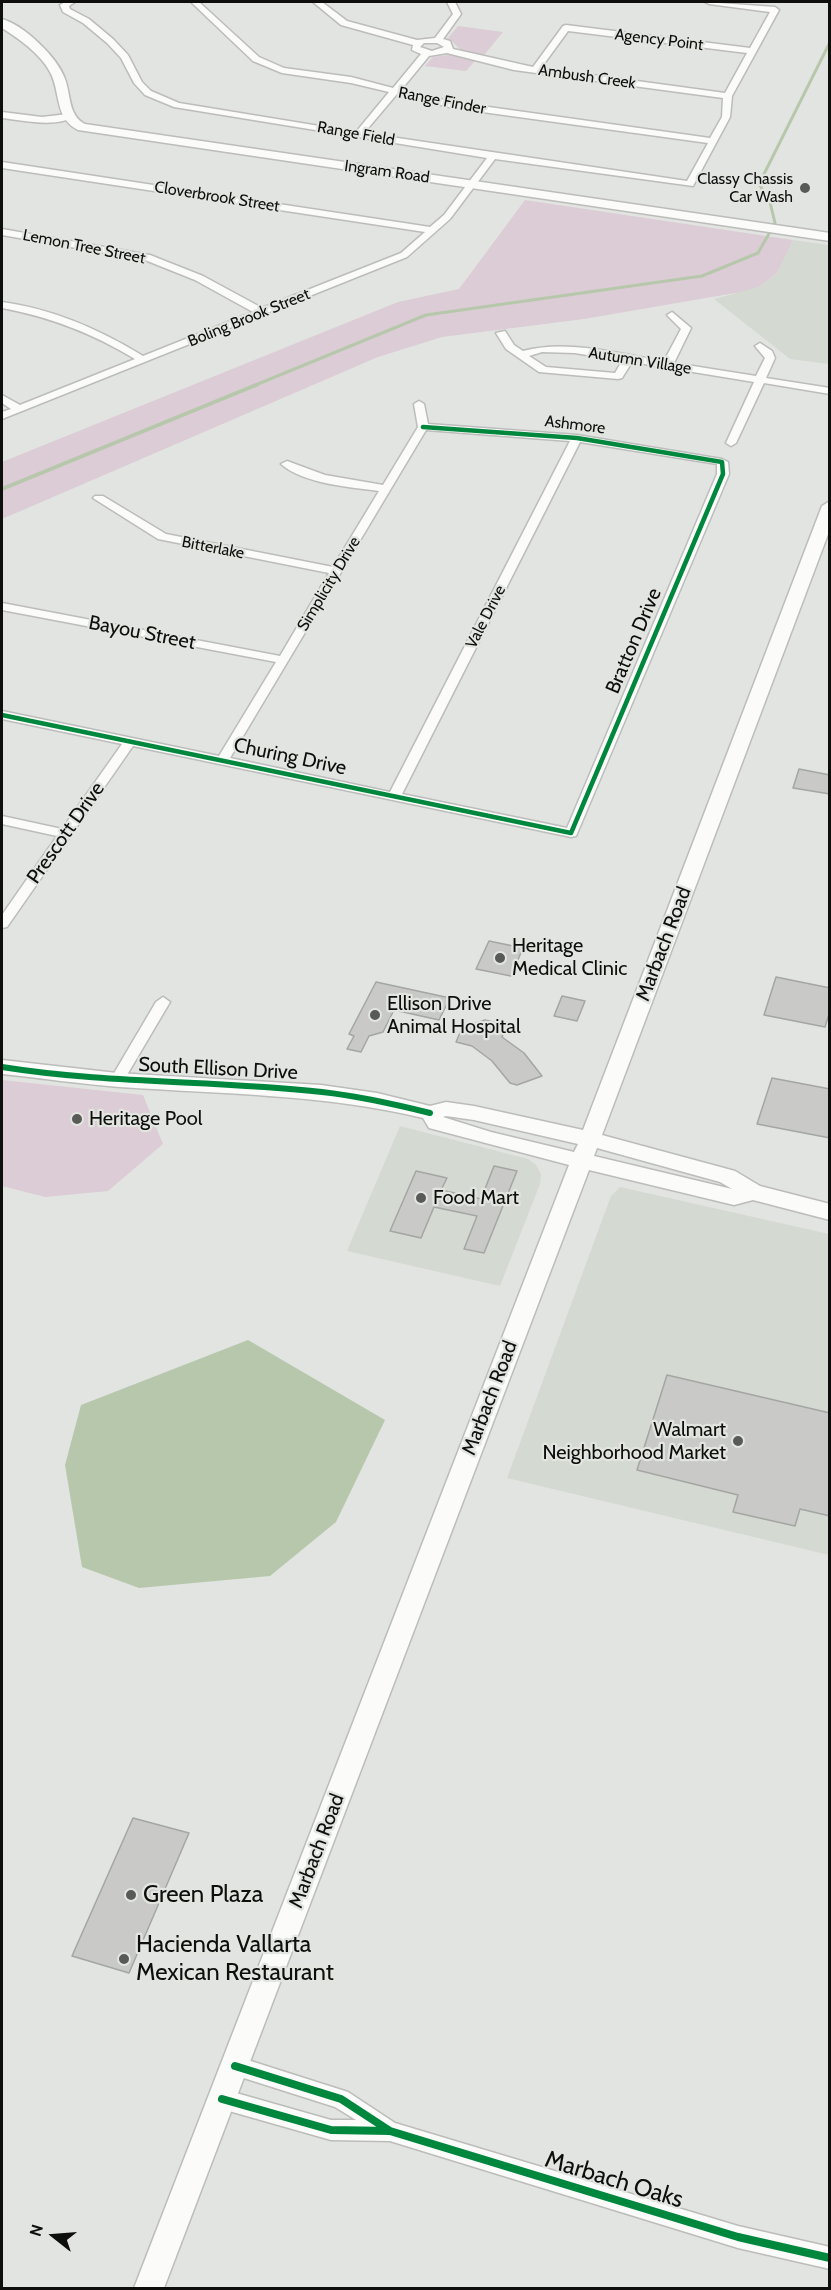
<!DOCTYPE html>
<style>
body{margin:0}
#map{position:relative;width:831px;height:2290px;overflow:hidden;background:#e2e4e1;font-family:Cabin,sans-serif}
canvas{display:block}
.frame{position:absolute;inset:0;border:3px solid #0e0f0d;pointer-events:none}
.north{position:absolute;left:24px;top:2206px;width:60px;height:60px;-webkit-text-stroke:4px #e2e5e0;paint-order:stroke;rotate:287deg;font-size:16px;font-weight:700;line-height:24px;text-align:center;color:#0e0f0d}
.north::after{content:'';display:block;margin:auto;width:21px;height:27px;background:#0e0f0d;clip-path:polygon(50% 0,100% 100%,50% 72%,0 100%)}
</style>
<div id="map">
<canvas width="831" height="2290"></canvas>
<div class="frame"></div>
<div class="north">N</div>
</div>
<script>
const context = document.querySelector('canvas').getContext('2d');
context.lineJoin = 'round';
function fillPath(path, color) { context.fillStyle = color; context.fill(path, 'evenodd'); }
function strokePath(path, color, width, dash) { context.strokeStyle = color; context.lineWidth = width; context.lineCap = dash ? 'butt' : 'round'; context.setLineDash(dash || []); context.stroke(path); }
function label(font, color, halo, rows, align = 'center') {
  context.font = font + ' Cabin,sans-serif'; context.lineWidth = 4.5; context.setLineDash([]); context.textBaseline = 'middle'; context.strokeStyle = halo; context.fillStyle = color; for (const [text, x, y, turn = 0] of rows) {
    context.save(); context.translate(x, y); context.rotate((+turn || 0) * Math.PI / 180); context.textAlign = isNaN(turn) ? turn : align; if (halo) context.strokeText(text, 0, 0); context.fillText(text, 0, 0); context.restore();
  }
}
fillPath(new Path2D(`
 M793 240 829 245V364L790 359 714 299 759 287 777 273Z
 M400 1126 528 1159 536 1165 541 1174 540 1184 500 1286 347 1251Z
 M620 1187 829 1234V1555L507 1478 611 1196Z`), '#d4d9d1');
fillPath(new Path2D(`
 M458 26 503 32 485 54 474 62 466 71 425 66 433 57 449 55 460 49 448 38Z
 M525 200 793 240 777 273 759 287 741 292 584 319 442 337 378 357 2 519V462L398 302 459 289Z
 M2 1080 143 1095 163 1144 108 1191 45 1197 2 1186Z`), '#dcccd5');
fillPath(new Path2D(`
 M248 1340 385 1420 336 1522 270 1576 139 1588 82 1567 65 1465 81 1405Z`), '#b7c7ac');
strokePath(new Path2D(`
 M253 386 426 315 702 276 758 253 775 223 770 202 759 184 830 42`), '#b7c7ac', 3);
strokePath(new Path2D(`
 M2 489 256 385`), '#b7c7ac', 4);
const building = new Path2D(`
 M799 769 830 775V794L793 788Z
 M489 941 523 948 511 976 476 969Z
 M776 977 830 988V1011L825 1027 764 1015Z
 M376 982 450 998 439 1020 394 1010 383 1032 369 1036 361 1052 347 1049 354 1036 349 1034Z
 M562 996 585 1001 577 1021 554 1016Z
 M485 1020 507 1025 502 1037 524 1053 542 1076 517 1085 510 1083 492 1061 472 1046 456 1042 462 1028Z
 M772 1078 830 1089V1138L757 1124Z
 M494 1166 517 1171 484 1253 464 1249 477 1216 434 1207 421 1238 390 1231 416 1171 447 1178 441 1190 481 1199Z
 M667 1375 830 1413V1516L800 1509 795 1526 733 1512 738 1495 637 1470Z
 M133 1818 189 1833 129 1973 72 1956Z`);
fillPath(building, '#c9cac8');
strokePath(building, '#a4a6a3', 1.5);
const street = new Path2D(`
 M65 2H75L69 6 70 9 89 19 113 39 128 55 142 82 151 91 179 103 356 132 389 92 351 83 282 73 253 61 191 2H199L259 57 284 68 351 77 393 88 421 54 412 50 413 45 341 25 313 2H322L347 21 417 40 435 38 453 14 447 2H455L461 14 443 39 450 41 453 49 533 67 563 26 566 25 750 48 770 12 709 4 705 2 775 7 779 10 732 96 730 117 693 186 495 159 450 219 407 257 2 419V412L11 409 2 403V395L20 405 135 359C92 333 50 317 2 308V302C53 309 99 329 143 356L253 312 195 280 145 260 2 235V229L150 255 203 276 262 308 401 253 425 232 2 168V162L430 227 444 215 487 158 174 107 145 95 134 83 121 58 107 43 83 23 63 12 60 5ZM568 31 747 53 725 93 541 68ZM424 43H437L444 47 432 51 420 47ZM447 53 514 70 723 98 722 117 710 138 453 102 401 90 429 56ZM397 94 453 108 708 143 687 181 364 133Z
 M2 112 42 117 68 114 72 117C56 128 20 120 2 118Z
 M672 312 691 328 674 363 756 376 765 358 755 346 760 343 772 351 775 358 766 378 830 388V394L764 383 736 443 731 446 726 443 754 382 632 362 622 378 618 379 539 372 506 349 496 333 505 331 514 345 523 351C568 339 618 354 664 361L681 329 667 315ZM542 352 575 353 622 361 615 373 546 367 529 356Z
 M419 401 424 404 428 424 577 435 722 459 728 462 729 474 576 836 571 837 133 746 7 927 2 928V915L57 836 2 824V816L62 829 122 744 2 719V711L219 756 276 662 2 610V603L280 656 329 573 158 539 93 498 95 496H103L166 534 333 567 379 491C351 487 303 484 281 464L287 461 325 475 383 485 418 427 414 404ZM426 430 570 441 390 792 230 758ZM580 442 717 464V474L567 828 402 794Z
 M163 997 170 1002 124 1080 122 1083H112L110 1080 156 1002Z
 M235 2056 348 2092 395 2123 738 2226 830 2247V2269L738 2248 390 2141 331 2140 222 2109 215 2106 212 2099 215 2092 222 2089 331 2120H356L335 2107 228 2073 225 2066 228 2059Z`);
const secondary = new Path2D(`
 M2 19C24 25 58 58 65 79 71 95 68 115 85 124L830 233V241L78 130C54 118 61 92 50 72 40 53 19 39 2 28Z
 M830 501V529L602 1135 735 1171 760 1186 830 1204V1220L753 1200 734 1205 589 1170 164 2288H134L569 1165 429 1128 423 1118C323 1094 222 1094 120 1087 80 1084 41 1078 2 1074V1060L117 1073 321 1085 377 1093 430 1106 446 1102 474 1106 583 1130 822 506ZM446 1116 474 1120 578 1144 574 1152 491 1132 443 1117ZM597 1148 720 1182 732 1189 594 1156Z`);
strokePath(street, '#bcbdba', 3);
strokePath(secondary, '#bcbdba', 3);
fillPath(street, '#fbfbfa');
fillPath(secondary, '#fbfbfa');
strokePath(new Path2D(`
 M2 715 571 833 723 474 722 462 577 438 423 427`), '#00873e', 4.5);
strokePath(new Path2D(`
 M2 1067C108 1084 215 1080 322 1092 358 1096 394 1104 430 1113`), '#00873e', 6);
strokePath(new Path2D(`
 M235 2066 341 2099 390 2131
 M222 2099 331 2130 390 2131 738 2237 830 2258`), '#00873e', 8);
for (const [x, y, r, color] of [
 [805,188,6,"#585a57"],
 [500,958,6,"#585a57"],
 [375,1015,6,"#585a57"],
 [77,1119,6,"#585a57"],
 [421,1198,6,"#585a57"],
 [738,1441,6,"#585a57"],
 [131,1895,6,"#585a57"],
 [124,1959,6,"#585a57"]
]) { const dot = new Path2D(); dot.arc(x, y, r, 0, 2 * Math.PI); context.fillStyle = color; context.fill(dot); strokePath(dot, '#e2e5e0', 2); }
label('16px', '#0e0f0d', '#e2e5e0', [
 ["Agency Point",659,40,7],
 ["Ambush Creek",587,77,8],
 ["Range Finder",442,101,11],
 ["Range Field",356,134,10],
 ["Ingram Road",387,172,8],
 ["Cloverbrook Street",217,197,9],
 ["Lemon Tree Street",84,247,11],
 ["Boling Brook Street",249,318,-22],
 ["Autumn Village",640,361,9],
 ["Ashmore",575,425,7],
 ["Bitterlake",213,548,11],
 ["Simplicity Drive",329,584,-59],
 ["Vale Drive",486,617,-63]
]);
label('16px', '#0e0f0d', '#e2e5e0', [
 ["Classy Chassis",793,179],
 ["Car Wash",793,197]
], 'right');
label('20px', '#0e0f0d', '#e2e5e0', [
 ["Bayou Street",142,633,11],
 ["Bratton Drive",634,641,-67],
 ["Churing Drive",290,757,12],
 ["Prescott Drive",66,833,-55],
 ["Marbach Road",664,944,-69],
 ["South Ellison Drive",218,1069,3],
 ["Marbach Road",490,1398,-69],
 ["Marbach Road",317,1851,-69]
]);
label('20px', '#0e0f0d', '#e2e5e0', [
 ["Heritage",512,946],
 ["Medical Clinic",512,969],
 ["Ellison Drive",387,1004],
 ["Animal Hospital",387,1027],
 ["Heritage Pool",89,1119],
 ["Food Mart",433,1198],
 ["Walmart",726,1430,"right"],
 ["Neighborhood Market",726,1453,"right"]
], 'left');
label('24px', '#0e0f0d', '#e2e5e0', [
 ["Green Plaza",143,1895],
 ["Hacienda Vallarta",136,1945],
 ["Mexican Restaurant",136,1973]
], 'left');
label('24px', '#0e0f0d', '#e2e5e0', [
 ["Marbach Oaks",614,2180,17]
]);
</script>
